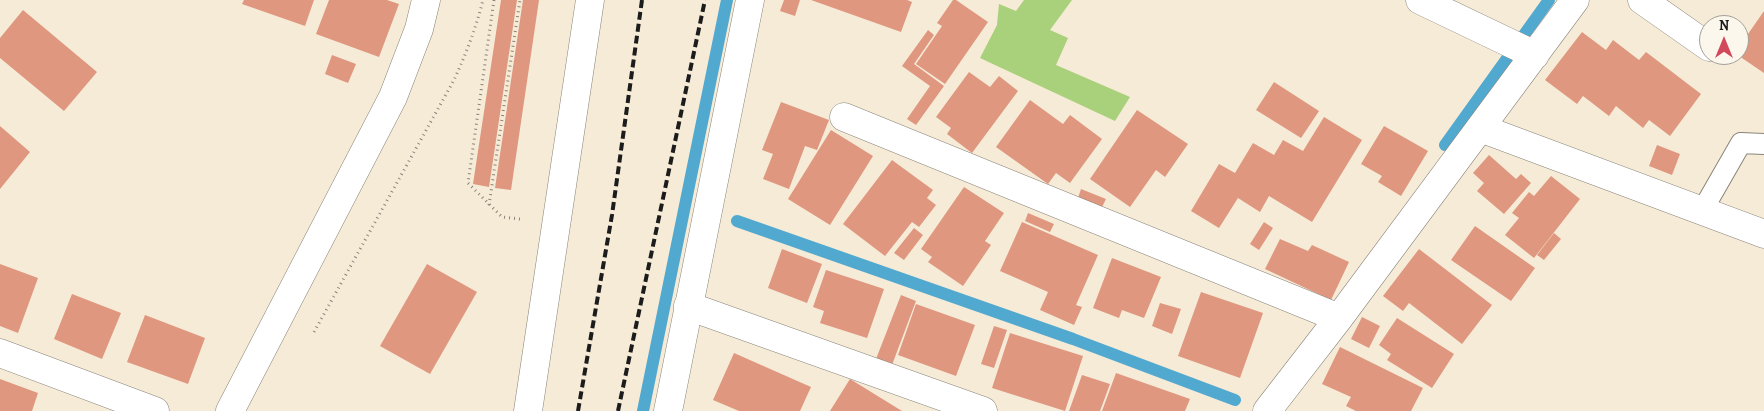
<!DOCTYPE html>
<style>
body{margin:0}
#map{position:relative;width:1764px;height:411px;overflow:hidden;background:#f6ebd7;font-family:Alegreya,serif}
canvas{display:block}
.north{position:absolute;left:1699px;top:15px;width:50px;height:50px;box-sizing:border-box;background:#fbf7ec;border:1px solid #a29f99;border-radius:50%;rotate:0deg;font-size:14px;font-weight:700;line-height:20px;text-align:center;color:#1c1c1c}
.north::after{content:'';display:block;margin:auto;width:18px;height:22px;background:#d1495b;clip-path:polygon(50% 0,100% 100%,50% 72%,0 100%)}
</style>
<div id="map">
<canvas width="1764" height="411"></canvas>
<div class="north">N</div>
</div>
<script>
const context = document.querySelector('canvas').getContext('2d');
context.lineJoin = 'round';
function fillPath(path, color) { context.fillStyle = color; context.fill(path, 'evenodd'); }
function strokePath(path, color, width, dash) { context.strokeStyle = color; context.lineWidth = width; context.lineCap = dash ? 'butt' : 'round'; context.setLineDash(dash || []); context.stroke(path); }
fillPath(new Path2D(`
 M1024 0H1072L1050 30 1068 38 1056 65 1130 97 1115 121 980 58 997 25 999 4 1016 11Z`), '#a9d07a');
strokePath(new Path2D(`
 M1445 145 1549 0
 M737 221 1073 339 1235 400
 M643 411 727 0`), '#52a9cf', 12);
fillPath(new Path2D(`
 M244 0H314L305 26 242 4Z
 M329 0H387L399 4 379 57 316 34Z
 M501 0H517L489 187 473 184Z
 M523 0H539L511 190 495 188Z
 M784 0H800L795 16 780 11Z
 M811 0H907L912 2 901 32Z
 M953 0H956L988 22 945 84 916 64 942 26 937 23Z
 M23 10 97 72 64 111 0 58V38Z
 M1764 11V73L1739 56V47Z
 M928 30 934 35 914 64 944 86 916 125 907 119 930 86 902 66Z
 M1582 32 1606 50 1613 40 1639 60 1646 52 1701 94 1670 136 1649 120 1643 128 1616 106 1609 116 1583 96 1577 104 1545 80Z
 M332 55 356 64 348 83 325 74Z
 M969 72 990 87 999 76 1018 91 972 153 947 134 951 128 936 117Z
 M1274 82 1319 111 1301 138 1256 110Z
 M1030 100 1063 124 1070 115 1102 139 1070 183 1056 173 1048 184 996 147Z
 M781 102 829 120 817 150 805 146 789 189 763 179 773 154 762 150Z
 M1137 110 1188 144 1165 177 1156 170 1130 207 1090 179Z
 M1324 117 1362 140 1312 222 1269 196 1260 212 1238 198 1219 228 1191 211 1219 164 1235 173 1253 143 1274 155 1283 140 1303 151Z
 M0 126 30 152 0 189Z
 M1384 126 1428 151 1401 196 1378 182 1382 176 1361 164Z
 M831 130 873 156 830 225 788 199Z
 M1657 145 1680 154 1672 175 1649 166Z
 M1489 155 1516 179 1521 174 1531 183 1504 214 1477 191 1484 183 1473 173Z
 M892 160 933 190 927 198 936 205 919 227 912 222 885 256 843 224Z
 M1551 176 1580 199 1534 258 1505 235 1519 218 1512 213 1529 192 1534 196Z
 M964 187 1004 213 985 241 991 245 963 286 928 262 932 257 921 249Z
 M1081 189 1106 199 1102 207 1078 198Z
 M1028 213 1054 224 1050 232 1025 221Z
 M1022 222 1098 255 1076 305 1082 307 1074 325 1040 310 1048 292 1000 271Z
 M1264 222 1273 228 1259 250 1250 244Z
 M1475 226 1535 268 1511 301 1451 260Z
 M914 228 923 235 904 260 894 253Z
 M1554 233 1561 239 1544 260 1537 255Z
 M1280 239 1308 251 1312 245 1349 262 1331 300 1265 269Z
 M782 249 822 264 807 303 768 288Z
 M1419 249 1492 305 1462 344 1409 303 1403 311 1383 296Z
 M1112 258 1161 277 1144 318 1122 310 1119 318 1093 308Z
 M0 264 38 278 18 333 0 326Z
 M427 264 477 292 430 374 380 346Z
 M826 270 884 289 867 338 820 323 824 311 813 307Z
 M1201 292 1263 313 1240 378 1178 356Z
 M72 294 121 313 102 359 54 339Z
 M901 295 916 301 892 365 876 359Z
 M1160 303 1181 309 1172 334 1152 326Z
 M916 304 975 325 956 376 898 355Z
 M145 315 205 338 188 384 127 362Z
 M1362 317 1380 326 1369 348 1351 339Z
 M1397 318 1454 354 1432 388 1387 360 1391 354 1379 345Z
 M994 326 1007 330 994 368 981 364Z
 M1010 333 1083 356 1065 411 992 388Z
 M1340 347 1423 388 1411 411H1356L1346 406 1351 397 1322 384Z
 M734 353 811 387 800 411H739L713 400Z
 M1116 373 1190 399 1185 411H1102Z
 M1082 375 1110 384 1100 411H1069Z
 M0 379 38 393 32 411H0Z
 M850 379 902 411H830Z`), '#df977f');
const service = new Path2D(`
 M1702 211 1741 143 1764 144`);
const minor = new Path2D(`
 M1420 0 1535 55
 M1642 0 1709 47
 M844 117 1339 318
 M1480 128 1764 234
 M688 306 983 411
 M0 353 155 411
 M230 411 393 97 419 29 426 0
 M1267 411 1339 318 1575 0`);
const tertiary = new Path2D(`
 M528 411 590 0
 M668 411 750 0`);
strokePath(service, '#89847a', 22);
strokePath(minor, '#89847a', 29);
strokePath(tertiary, '#89847a', 29);
strokePath(new Path2D(`
 M494 0 468 183 502 217 520 219
 M489 205 520 0
 M314 332 454 80C466 54 476 28 483 0`), '#89847a', 3, [1, 4]);
strokePath(service, '#fff', 20);
strokePath(minor, '#fff', 28);
strokePath(tertiary, '#fff', 28);
strokePath(new Path2D(`
 M578 411 612 215 642 0
 M618 411 705 0`), '#1c1c1c', 4, [8, 4]);
</script>
